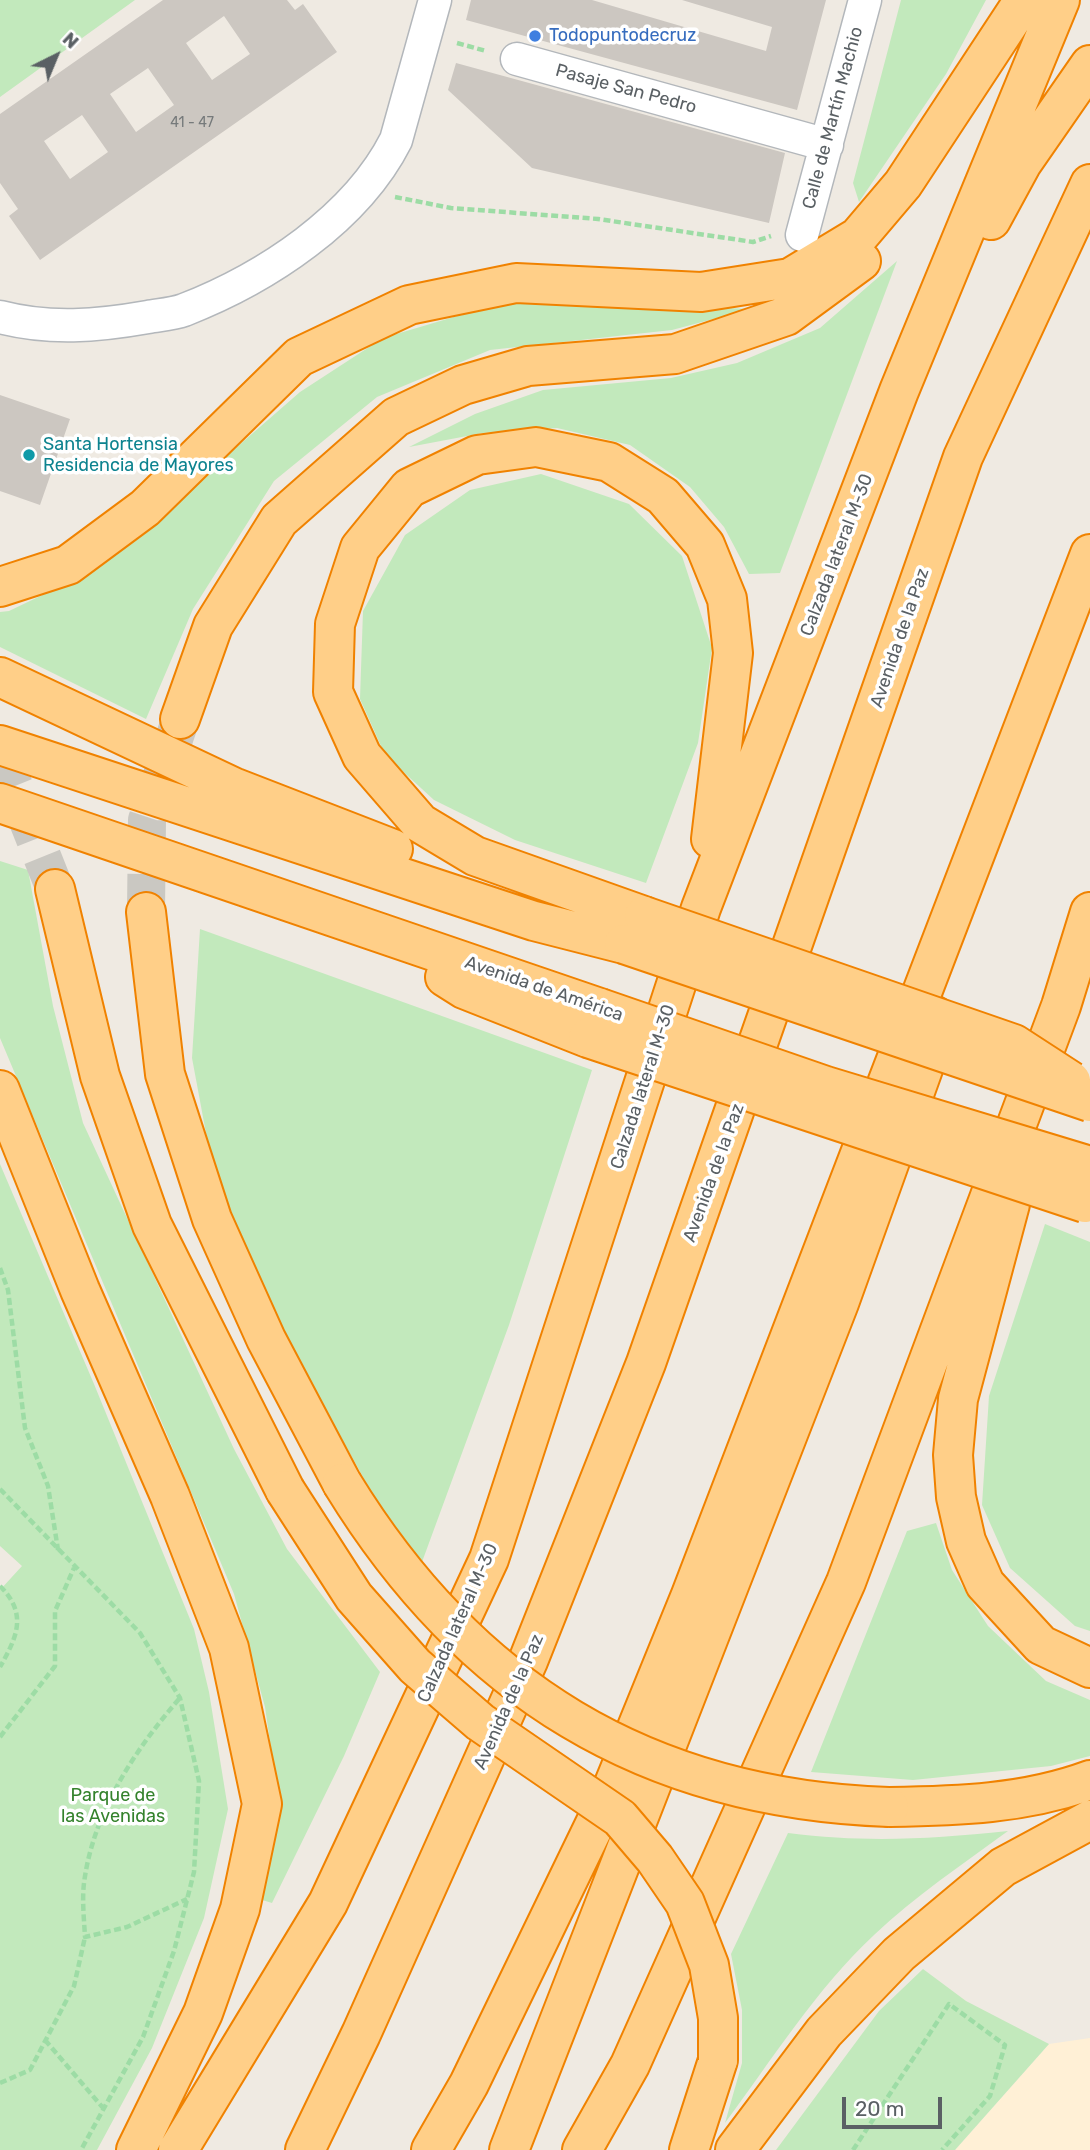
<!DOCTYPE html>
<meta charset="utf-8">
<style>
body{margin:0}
#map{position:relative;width:1090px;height:2150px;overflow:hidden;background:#efeae2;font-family:Rubik,sans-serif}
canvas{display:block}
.north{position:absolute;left:21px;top:21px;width:70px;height:70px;-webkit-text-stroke:5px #fff;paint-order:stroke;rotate:43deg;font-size:19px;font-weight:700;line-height:28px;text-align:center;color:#5a6064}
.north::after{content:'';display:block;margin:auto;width:24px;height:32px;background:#5a6064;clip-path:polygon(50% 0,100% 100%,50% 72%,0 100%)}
.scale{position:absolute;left:842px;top:2097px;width:100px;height:32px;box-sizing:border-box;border:4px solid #5a6064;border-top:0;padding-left:9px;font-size:21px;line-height:24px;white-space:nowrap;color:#5a6064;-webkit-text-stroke:5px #fff;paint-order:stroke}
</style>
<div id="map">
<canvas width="1090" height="2150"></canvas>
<div class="north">N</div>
<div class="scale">20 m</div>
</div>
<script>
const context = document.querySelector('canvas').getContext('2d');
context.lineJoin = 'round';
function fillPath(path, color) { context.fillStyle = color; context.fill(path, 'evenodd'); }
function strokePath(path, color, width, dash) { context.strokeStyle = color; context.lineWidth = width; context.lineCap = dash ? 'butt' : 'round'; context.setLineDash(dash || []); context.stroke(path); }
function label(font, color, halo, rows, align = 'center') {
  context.font = font + ' Rubik,sans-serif'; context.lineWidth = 7; context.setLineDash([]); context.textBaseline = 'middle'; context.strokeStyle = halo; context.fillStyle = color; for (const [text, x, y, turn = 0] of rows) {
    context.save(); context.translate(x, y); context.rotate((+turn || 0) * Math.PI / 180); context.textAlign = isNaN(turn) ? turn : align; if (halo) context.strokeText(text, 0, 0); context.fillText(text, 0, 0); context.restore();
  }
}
fillPath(new Path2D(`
 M1090 2038V2150H955L1049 2044Z`), '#fff0d6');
fillPath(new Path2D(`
 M0 0H135L0 97Z
 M901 0H986L946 74 859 202 853 183Z
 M897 261 780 573 749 574 724 527 690 487 630 445 557 428 483 433 409 447 475 414 543 390 671 378 737 363 820 328Z
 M535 300 751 309 672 330 490 350 377 397 274 481 193 609 146 719 0 647V612L9 611 97 569 300 392 383 338 484 308Z
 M541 474 629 504 682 556 712 648 698 743 646 883 515 840 434 800 385 755 360 699 363 611 405 535 470 490Z
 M0 861 28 870 53 1006 83 1123 234 1449 287 1549 380 1672 344 1756 272 1903 259 1899 277 1791 265 1707 234 1594 0 1038Z
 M200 929 592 1070 509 1325 422 1562 383 1513 272 1313 214 1176 192 1058Z
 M0 1164 94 1384 194 1629 209 1692 228 1809 204 1918 152 2048 97 2150H0V1590L22 1566 0 1546Z
 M1045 1224 1090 1242V1631L1075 1626 1010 1568 982 1505 989 1396Z
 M936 1523 952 1570 988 1626 1046 1681 1090 1700V1756L1051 1766 913 1780 811 1772 907 1531Z
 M1008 1831C963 1864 915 1896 874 1935 817 1988 771 2061 725 2123L742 2063V2010L731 1954 788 1833C868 1843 929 1839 1008 1831Z
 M923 1969 966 2001 1049 2044 955 2150H776L879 2011Z`), '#c2e9bc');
fillPath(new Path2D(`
 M163 0H287L295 10 303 4 337 52 40 260 9 216 18 209 0 183V114ZM224 16 250 54 212 80 186 43ZM148 68 174 105 136 132 110 94ZM82 115 108 152 70 179 44 141Z
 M471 0H592L766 51 772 27 682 0H826L797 110 466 20Z
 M456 63 785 153 769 223 532 168 448 90Z
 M0 395 70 419 40 505 0 491Z`), '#ccc7c1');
strokePath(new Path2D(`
 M0 751 55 889
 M146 912 147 820 179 724`), '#cac8c2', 38, [38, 19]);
const minor = new Path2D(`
 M517 59 827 145
 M802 235 865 0
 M0 317C50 330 97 326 148 317 159 315 173 314 184 310 266 278 356 219 396 140L435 0`);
const motorway = new Path2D(`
 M991 220 1022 163 1090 65
 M0 587 68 565 145 508 299 357 409 305 516 283 701 292 790 278 858 237 903 184 1024 0
 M0 677 233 787 393 849
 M180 719 213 626 279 520 396 417 463 385 528 366 675 354 786 316 861 261
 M0 745 534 921 624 944
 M0 803 600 1008
 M55 889 100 1076 152 1225 285 1490
 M146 912 165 1074 212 1219 266 1339 342 1483
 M644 916 475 856 420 823 362 756 333 692 335 624 360 548 409 488 477 455 536 447 609 462 663 496 705 545 727 599 733 653 711 839
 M445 977 464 989 588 1038
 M0 1090 80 1290 170 1496 229 1648 262 1804 240 1909 203 2013 136 2150
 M1010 1204 958 1399 953 1455 956 1497 966 1541 985 1584 1041 1645 1090 1668
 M889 1807C957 1806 1025 1804 1090 1780
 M178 2150 328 1903 489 1559 701 908 899 391 1060 0
 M305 2150 361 2034 528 1661 646 1363 963 457 1090 184
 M431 2150 469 2084 612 1789 691 1595 1090 554
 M509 2150 839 1303 928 1055 935 1016
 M582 2150 630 2065 846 1582 1061 1006 1090 912
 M689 2150 718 2060
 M735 2150 824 2032 899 1954 1003 1867 1090 1820`);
strokePath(minor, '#b3b7bb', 35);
strokePath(motorway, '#f08200', 42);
strokePath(new Path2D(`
 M457 43 486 51
 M395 197 451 208 598 219 753 242 771 236
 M0 1268 8 1290 25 1428 48 1486 58 1550
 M0 1489 140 1633 180 1698 199 1781 194 1872 174 1951 143 2037 81 2150
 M0 1586C28 1614 17 1637 0 1667
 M179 1699C134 1751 93 1813 84 1883 82 1900 84 1919 85 1937L127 1927 187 1899
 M0 1737 55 1666V1611L74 1568
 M45 2040 104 2109
 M0 2083 30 2070 74 1986 85 1937
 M853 2150 949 2004 1005 2045 990 2096 942 2150`), '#9ddca5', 4.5, [7, 3.5]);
strokePath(minor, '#fff', 32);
strokePath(motorway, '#ffcf88', 38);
const motorwayBridge = new Path2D(`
 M644 916 1014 1044 1071 1081
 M624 944 1090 1102
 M600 1008 826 1086 1090 1166
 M588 1038 1085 1203
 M342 1483C468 1689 646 1799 889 1807
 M285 1490 354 1597 415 1666 480 1722 620 1818 655 1859 685 1903 709 1965 718 2018V2060`);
strokePath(motorwayBridge, '#f08200', 42, []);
strokePath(motorwayBridge, '#ffcf88', 38);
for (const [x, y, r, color] of [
 [535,36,7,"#3f7fe0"],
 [29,455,7,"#0f9aa8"]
]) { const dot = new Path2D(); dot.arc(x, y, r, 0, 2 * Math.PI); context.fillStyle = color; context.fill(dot); strokePath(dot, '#fff', 2.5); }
label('14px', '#767a7b', null, [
 ["41 - 47",192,123]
]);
label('18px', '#366cbe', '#fff', [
 ["Todopuntodecruz",549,36]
], 'left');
label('18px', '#5a6064', '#fff', [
 ["Pasaje San Pedro",626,89,15],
 ["Calle de Martín Machio",833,118,-75],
 ["Calzada lateral M-30",837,555,-69],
 ["Avenida de la Paz",900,638,-71],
 ["Avenida de América",544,989,19],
 ["Calzada lateral M-30",643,1087,-72],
 ["Avenida de la Paz",714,1173,-70],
 ["Calzada lateral M-30",458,1623,-66],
 ["Avenida de la Paz",509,1702,-66]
]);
label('18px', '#0d838f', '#fff', [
 ["Santa Hortensia",43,445],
 ["Residencia de Mayores",43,466]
], 'left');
label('18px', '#34822c', '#fff', [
 ["Parque de",113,1796],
 ["las Avenidas",113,1817]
]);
</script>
